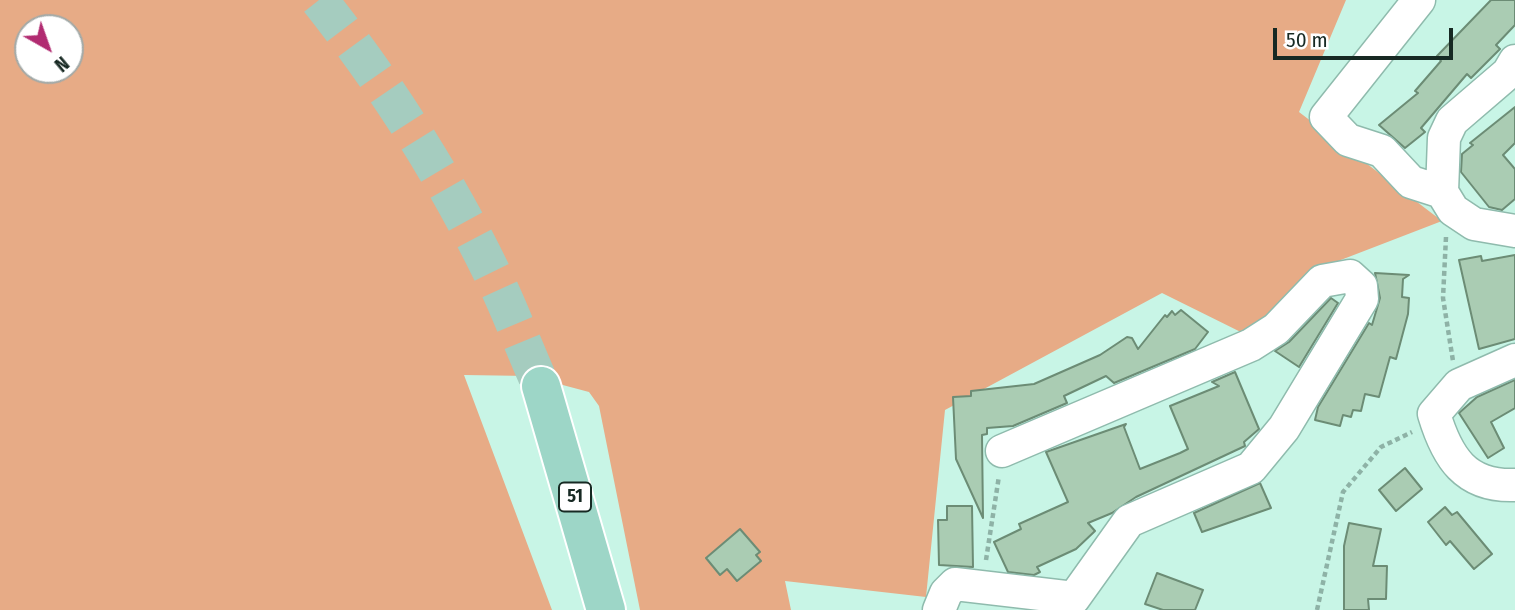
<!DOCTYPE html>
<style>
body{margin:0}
#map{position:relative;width:1515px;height:610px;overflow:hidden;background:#c8f5e6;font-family:"Fira Sans Condensed",sans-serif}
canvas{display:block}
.north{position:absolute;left:14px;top:14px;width:70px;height:70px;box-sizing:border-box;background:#fff;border:2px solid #a2a9a7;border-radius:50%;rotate:140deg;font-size:19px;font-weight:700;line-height:28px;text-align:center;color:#172923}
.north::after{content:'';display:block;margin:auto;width:24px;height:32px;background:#b12b71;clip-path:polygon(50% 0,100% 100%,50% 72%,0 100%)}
.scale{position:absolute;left:1273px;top:28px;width:180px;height:32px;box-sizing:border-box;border:4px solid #172923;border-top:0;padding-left:9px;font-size:21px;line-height:24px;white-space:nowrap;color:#172923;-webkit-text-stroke:5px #fff;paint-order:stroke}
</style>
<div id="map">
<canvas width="1515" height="610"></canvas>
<div class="north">N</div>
<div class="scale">50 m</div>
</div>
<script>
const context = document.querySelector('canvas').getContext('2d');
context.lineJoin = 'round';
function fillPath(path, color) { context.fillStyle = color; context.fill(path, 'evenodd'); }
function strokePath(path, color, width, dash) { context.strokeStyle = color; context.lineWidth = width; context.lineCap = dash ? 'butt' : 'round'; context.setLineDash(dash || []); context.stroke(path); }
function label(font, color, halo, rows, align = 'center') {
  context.font = font + ' "Fira Sans Condensed",sans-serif'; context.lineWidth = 7; context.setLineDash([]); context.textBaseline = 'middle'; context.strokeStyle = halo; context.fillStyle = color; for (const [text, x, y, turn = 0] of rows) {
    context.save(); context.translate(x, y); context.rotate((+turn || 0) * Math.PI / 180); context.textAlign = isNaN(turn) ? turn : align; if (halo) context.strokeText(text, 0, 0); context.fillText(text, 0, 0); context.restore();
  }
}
fillPath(new Path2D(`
 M0 0H1346L1299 112 1442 221 1320 268 1271 347 1162 293 945 410 926 597 785 581 791 610H640L599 406 589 392 529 376 464 375 552 610H0ZM28 28H70V70H28Z`), '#e7ab86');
const building = new Path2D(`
 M1491 0H1515V25L1496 45 1500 49 1471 78 1467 74 1421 128 1425 132 1405 148 1379 125 1418 93 1415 91 1441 61 1437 56Z
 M1515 107V143L1503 155 1515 169V199L1502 210 1489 207 1461 172 1462 154 1473 145 1470 143Z
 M1515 255V339L1479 349 1459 260 1481 256 1482 261Z
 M1375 273 1409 275 1403 279 1402 297 1409 298 1408 314 1396 359 1390 357 1379 397 1365 394 1361 411 1353 410 1351 417 1343 415 1340 426 1315 420 1318 407 1369 323 1372 325 1380 298Z
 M1331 298 1338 303 1299 367 1275 351 1289 342Z
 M1181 310 1208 332 1195 349 1114 383 1106 376 1064 396 1067 403 1013 426 987 428V434L982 435 983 518 956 459 953 397 971 396V391L1034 384 1100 355 1127 337 1132 338 1138 349 1165 315 1167 317 1172 311 1175 315Z
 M1235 372 1259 429 1244 442 1245 446 1136 497 1112 513 1088 523 1095 531 1076 549 1037 567 1040 572 1034 575 1008 572 994 542 1021 529 1019 524 1068 502 1046 452 1126 424 1124 427 1140 469 1180 453 1188 449 1170 406 1219 386 1212 382Z
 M1515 380V408L1491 422 1504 448 1488 458 1459 413 1477 397Z
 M1405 468 1422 489 1396 511 1379 490Z
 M1260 483 1271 508 1202 532 1194 513Z
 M947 506H972L973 567 939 565 938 520H947Z
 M1445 507 1452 515 1457 512 1492 554 1474 569 1450 541 1446 545 1428 522Z
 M1349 523 1381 529 1373 566H1387L1386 599H1368L1369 610H1344V546Z
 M740 529 760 552 756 555 761 561 737 581 727 569 720 575 706 558Z
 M1157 573 1203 590 1195 610H1163L1145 604Z`);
fillPath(building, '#aaccb3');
strokePath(building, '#6c8c75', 2);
strokePath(new Path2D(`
 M319 0C386 84 445 177 492 273 510 310 524 348 541 386`), '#a5ccbf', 38, [38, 19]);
const minor = new Path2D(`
 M1419 0 1326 117 1348 140 1382 151 1411 182 1442 192
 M1515 61 1508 73 1452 121 1444 138 1442 192 1453 210 1474 224 1515 231
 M1515 360 1459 385 1434 414C1447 457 1465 487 1515 485
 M939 610 946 593 955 584 1074 598 1129 521 1251 468 1284 428 1362 299 1361 286 1350 276 1322 281 1276 329 1251 345 1002 451`);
const major = new Path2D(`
 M541 386 606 610`);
strokePath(minor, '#8fbbad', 35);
strokePath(major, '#fff', 42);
strokePath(new Path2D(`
 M1446 237 1443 298 1453 361
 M986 560 999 476
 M1317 610 1343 492 1381 447 1412 432`), '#8eb2a6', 4.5, [5, 3.5]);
strokePath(minor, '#fff', 32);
strokePath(major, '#9dd6c7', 38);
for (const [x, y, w] of [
 [575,497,32]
]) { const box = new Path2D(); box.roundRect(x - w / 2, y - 14.5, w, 29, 5); context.fillStyle = '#fff'; context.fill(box); strokePath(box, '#172923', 2); }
label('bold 18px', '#172923', null, [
 ["51",575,497]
]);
</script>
